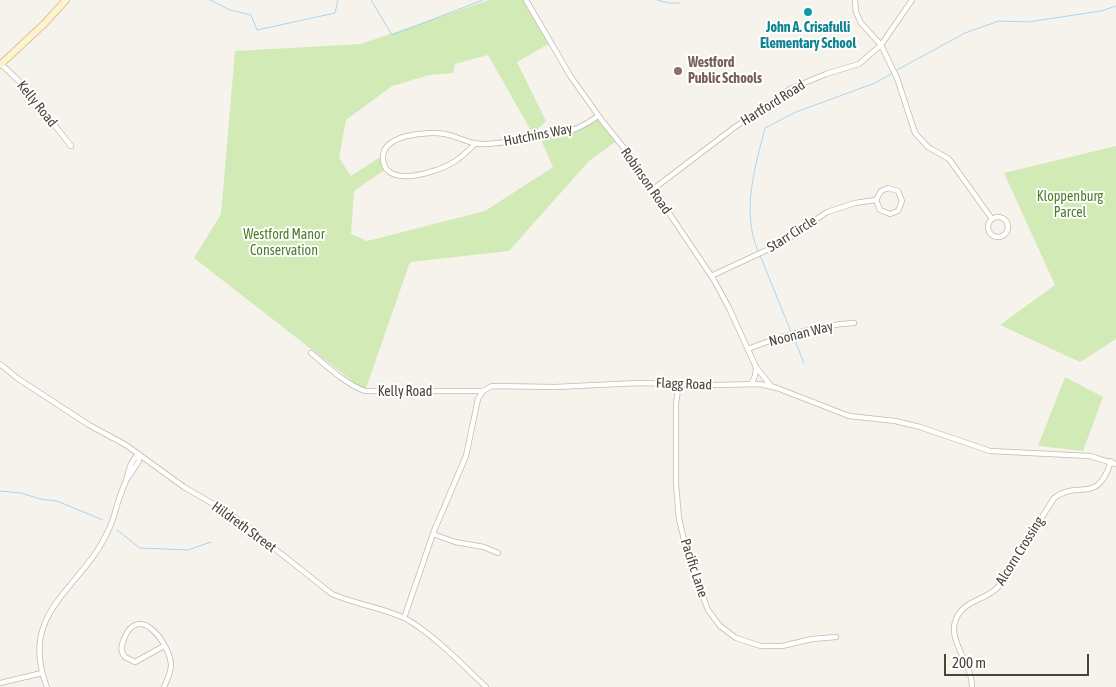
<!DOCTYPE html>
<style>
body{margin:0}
#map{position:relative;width:1116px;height:687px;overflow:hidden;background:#f6f3ec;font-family:"Asap Condensed",sans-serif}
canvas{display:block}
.scale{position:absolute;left:944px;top:654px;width:145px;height:22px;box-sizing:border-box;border:2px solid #4b4439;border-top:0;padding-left:6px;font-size:15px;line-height:18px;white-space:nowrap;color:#4b4439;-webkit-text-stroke:4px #fff;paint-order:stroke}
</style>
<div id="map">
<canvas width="1116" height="687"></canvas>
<div class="scale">200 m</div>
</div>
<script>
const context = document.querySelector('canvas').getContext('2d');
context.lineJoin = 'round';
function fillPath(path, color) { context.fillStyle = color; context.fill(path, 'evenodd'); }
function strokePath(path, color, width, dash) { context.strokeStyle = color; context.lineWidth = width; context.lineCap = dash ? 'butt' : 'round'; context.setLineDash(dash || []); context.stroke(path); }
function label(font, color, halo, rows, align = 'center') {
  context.font = font + ' "Asap Condensed",sans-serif'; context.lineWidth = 4; context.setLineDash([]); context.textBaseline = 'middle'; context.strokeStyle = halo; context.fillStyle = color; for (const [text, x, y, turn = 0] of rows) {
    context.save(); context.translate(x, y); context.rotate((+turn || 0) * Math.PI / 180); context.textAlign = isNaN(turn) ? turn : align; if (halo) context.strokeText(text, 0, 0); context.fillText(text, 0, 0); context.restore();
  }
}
fillPath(new Path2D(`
 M489 0H526L552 42 517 62 546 121 533 134 488 55 455 64 453 73 429 75 392 86 346 120 339 158 351 176 383 155 386 169 354 191 351 234 367 241 485 211 553 167 538 133 575 129 598 116 618 140 589 161 509 251 410 262 365 391 194 258 221 214 235 51 361 44Z
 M1116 146V339L1080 362 1000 325 1055 285 1004 173Z
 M1065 377 1103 397 1083 451 1038 446Z`), '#d2eab5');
strokePath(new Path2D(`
 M210 0 230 10 251 15 257 30 335 13 338 0
 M371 0 392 35 483 0
 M657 0 669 3H680
 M897 70 965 33 999 21 1028 22 1101 11 1116 6
 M758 251C741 212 755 167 765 128L796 112 875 83 891 74
 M760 255 791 332
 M793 336 804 363
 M0 491 21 493 40 499 57 501 103 520
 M117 530 140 548 188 550 211 542`), '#a9d4f2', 1);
const minor = new Path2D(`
 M526 0 571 77 603 122 632 158 714 280 729 308 756 367 771 386
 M855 0 856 12 861 23 881 45 897 78 915 133 928 147 949 159 992 219
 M1 64 23 85 71 146
 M475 144C468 151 461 158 452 163 437 172 386 189 383 160 380 134 428 131 445 134 455 136 464 141 474 143 481 145 490 144 497 143 510 143 521 137 534 134 543 132 551 133 560 133 575 131 587 124 598 116
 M652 190 735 127 790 89 826 74 859 64 881 45 912 0
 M988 227a10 10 0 1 1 20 0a10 10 0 1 1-20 0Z
 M711 276 782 243 827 212 855 203 876 200 880 210 890 214 898 211 902 201 898 191 888 188 881 191 876 200
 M748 349C780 336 820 325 854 323
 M311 353C328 367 344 383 365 391H483
 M0 364 17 378 89 425 126 445 184 487 232 515 332 594C355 604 379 607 402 617 428 629 464 666 486 687
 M679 384 676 403V484L679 519 689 560 708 610 720 626 736 638 761 646H782L812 639 836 637
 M751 384 755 376 756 367
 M127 479 139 461V454
 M433 534 455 542 484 547 498 553
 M404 618 434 531 466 456 478 399 483 391 492 386 555 387 639 383 716 385 760 384 777 388 849 416 895 421 920 427 990 451 1090 456 1116 464
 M164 646 135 662 125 657C120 651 121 646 124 639 138 602 170 643 171 665 171 673 167 680 164 687
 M0 683 42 673
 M47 687C17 611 83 588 108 531 113 522 115 512 118 502 120 495 123 488 126 481 129 470 130 461 139 454
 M972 687C973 662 940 635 961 611 971 599 988 599 999 586L1054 498C1080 479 1097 506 1111 461`);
const secondary = new Path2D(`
 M0 65 44 24 66 0`);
strokePath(minor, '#c2bbae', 6);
strokePath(secondary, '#d6c79b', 8);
strokePath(minor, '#fff', 4.5);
strokePath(secondary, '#fff3cd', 6);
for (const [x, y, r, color] of [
 [808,12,5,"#0f9aa8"],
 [678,71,5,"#8d6e63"]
]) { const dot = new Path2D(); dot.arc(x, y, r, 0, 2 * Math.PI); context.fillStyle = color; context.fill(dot); strokePath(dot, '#fff', 2); }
label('bold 14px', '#0d838f', '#fff', [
 ["John A. Crisafulli",808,28],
 ["Elementary School",808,44]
]);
label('bold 14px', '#785e54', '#fff', [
 ["Westford",688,63],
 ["Public Schools",688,79]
], 'left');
label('14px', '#4b4439', '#fff', [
 ["Hartford Road",773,103,-32],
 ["Kelly Road",37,104,51],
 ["Hutchins Way",538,135,-11],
 ["Robinson Road",646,181,55],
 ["Starr Circle",792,234,-32],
 ["Noonan Way",801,334,-14],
 ["Flagg Road",684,384,2],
 ["Kelly Road",405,392],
 ["Hildreth Street",244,527,36],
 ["Alcorn Crossing",1020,551,-58],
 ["Pacific Lane",694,568,72]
]);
label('14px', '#4a7f2a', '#fff', [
 ["Kloppenburg",1070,197],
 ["Parcel",1070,213],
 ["Westford Manor",284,235],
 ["Conservation",284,251]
]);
</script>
